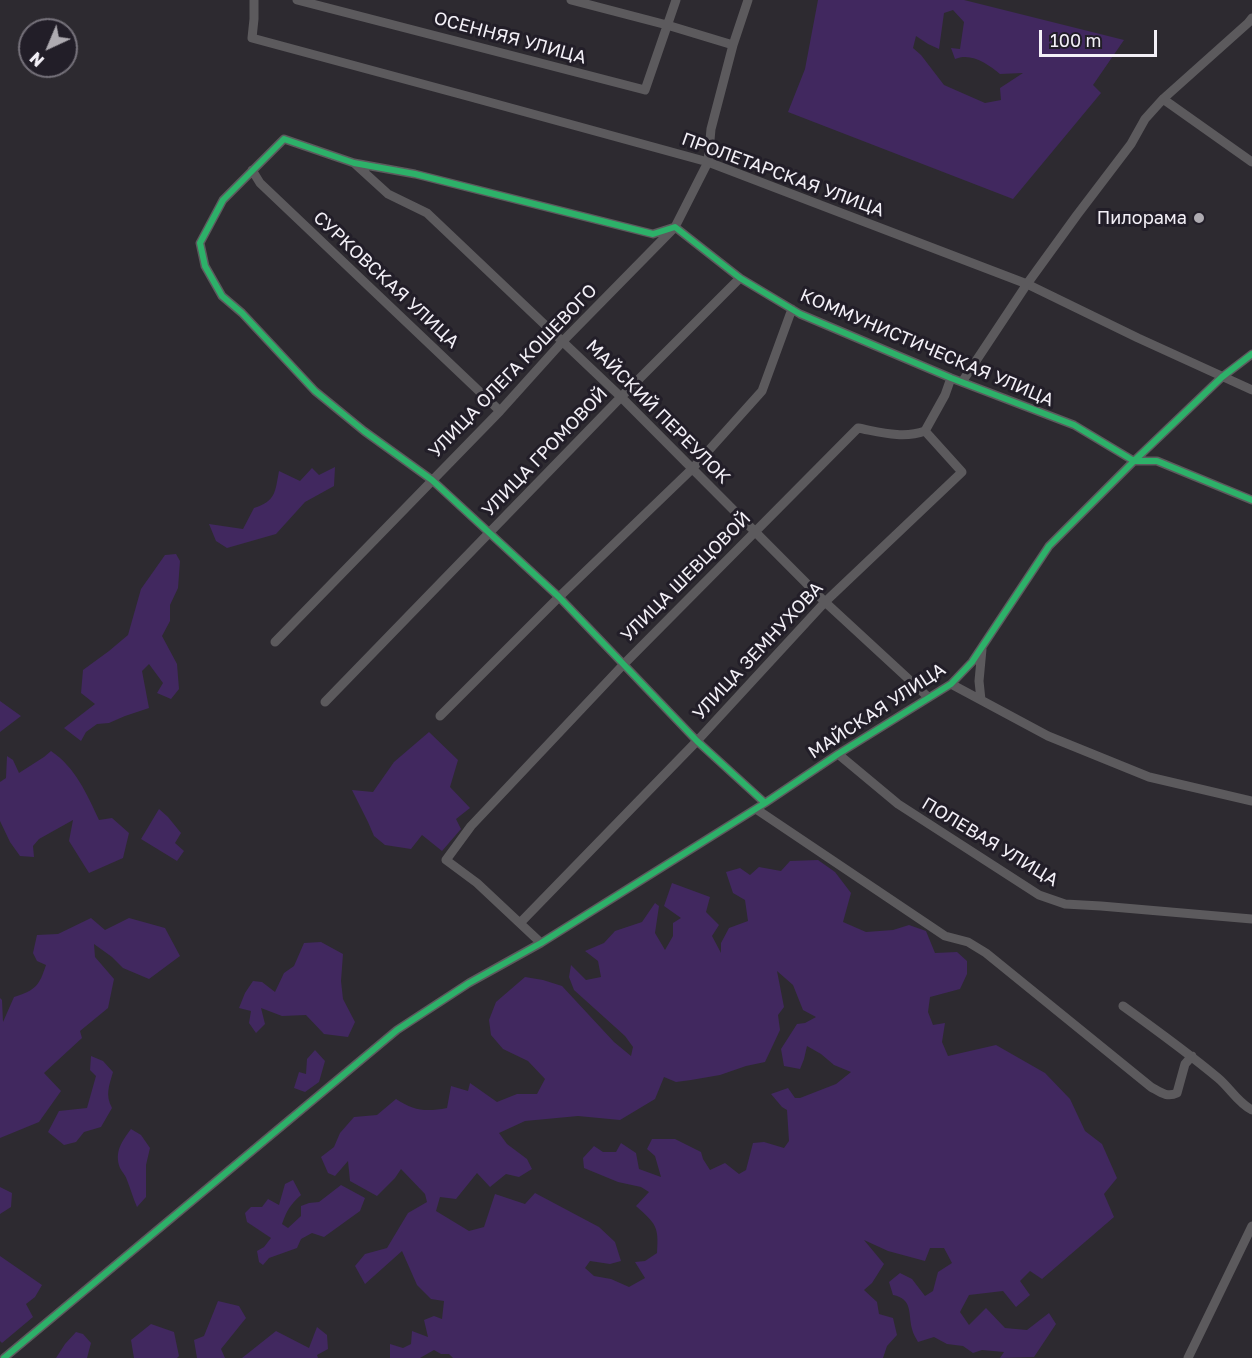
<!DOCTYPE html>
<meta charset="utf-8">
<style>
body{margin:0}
#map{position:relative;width:1252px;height:1358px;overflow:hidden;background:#2d2a30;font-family:"Golos Text",sans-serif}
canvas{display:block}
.north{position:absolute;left:18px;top:18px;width:60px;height:60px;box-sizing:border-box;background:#221e28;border:2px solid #76727b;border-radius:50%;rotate:224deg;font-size:16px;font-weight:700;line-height:24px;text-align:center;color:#f3f0f7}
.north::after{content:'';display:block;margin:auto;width:21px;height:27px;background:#aeabb1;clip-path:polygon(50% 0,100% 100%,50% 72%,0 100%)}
.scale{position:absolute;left:1039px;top:30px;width:118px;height:27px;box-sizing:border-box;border:3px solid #f3f0f7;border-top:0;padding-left:8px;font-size:18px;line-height:21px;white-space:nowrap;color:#f3f0f7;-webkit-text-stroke:4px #221e28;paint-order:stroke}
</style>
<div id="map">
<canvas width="1252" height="1358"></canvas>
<div class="north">N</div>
<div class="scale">100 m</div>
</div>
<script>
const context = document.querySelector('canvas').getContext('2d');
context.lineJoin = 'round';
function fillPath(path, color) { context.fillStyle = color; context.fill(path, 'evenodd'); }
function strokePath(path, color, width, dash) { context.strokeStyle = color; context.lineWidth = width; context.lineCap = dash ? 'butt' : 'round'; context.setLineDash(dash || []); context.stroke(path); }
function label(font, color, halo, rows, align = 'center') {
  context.font = font + ' "Golos Text",sans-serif'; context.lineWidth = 6; context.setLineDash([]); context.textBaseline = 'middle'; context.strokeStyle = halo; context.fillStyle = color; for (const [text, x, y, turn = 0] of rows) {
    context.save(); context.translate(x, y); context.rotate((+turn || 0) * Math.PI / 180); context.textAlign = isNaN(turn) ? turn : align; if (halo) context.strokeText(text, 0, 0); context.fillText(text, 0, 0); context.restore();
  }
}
fillPath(new Path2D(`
 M818 0H964L1124 40 1093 85 1101 93 1013 199 788 112 805 69ZM953 10 964 22 960 49 951 48 955 59C971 52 988 64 1000 74L1023 73 1000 88 1001 100 985 103 944 85 921 55 913 48 916 36 928 44 939 49 944 13Z
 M335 467 334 486 305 502 276 534 227 548 216 541 209 524 243 529 254 508C276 501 275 492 279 471L300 481 312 468 319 475Z
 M176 554 180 561 178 588 170 605V621L162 636 177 664 179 689 171 699 157 693 163 683 149 664 142 671 149 708 125 716 109 723 97 724 86 732 81 741 64 728 95 704 81 693 83 670 109 651 128 635 141 589 165 555Z
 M0 701 21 716 0 732Z
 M429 732 458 760 450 787 470 808 456 819 461 829 442 851 422 835 411 849 385 845 374 836 368 822 352 790 373 792 394 762Z
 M51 751C75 767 87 794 99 820L112 818 129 833 123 858 89 873 69 841 73 820 39 839 33 846 34 857 20 856 10 842 0 821V782L6 778 7 756 13 760 19 773 44 757Z
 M159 809 168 817 181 833 175 843 184 851 177 861 141 839Z
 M818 860 835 872 851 893 843 922 866 932 893 930 909 925 926 931 935 953 957 952 967 961V974L960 989 930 997 928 1012 933 1025 945 1023 942 1042 948 1056 996 1045 1045 1073 1070 1099 1085 1131 1102 1144 1117 1178 1104 1194 1114 1217 1042 1279 1030 1271 1020 1281 1030 1295 1016 1307 1003 1291 969 1295 960 1312 969 1325 986 1308 1005 1328 1027 1330 1049 1313 1056 1324 1034 1357 1000 1358 1004 1352 982 1350 973 1353 963 1346 947 1344 934 1337 918 1342C916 1338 913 1334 912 1329 908 1313 913 1299 893 1295L889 1282 900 1273 912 1279 925 1296 933 1291 938 1272 952 1263 944 1248H930L925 1261 888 1251 864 1240 884 1264 872 1283 864 1290 877 1302 879 1314 893 1318 897 1335 887 1346 883 1358H453L449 1354H441L434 1350 420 1358H390V1344L403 1348 411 1344 412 1331 428 1337 424 1320 434 1316 442 1319 444 1301 431 1299 417 1285 402 1251 365 1284 355 1266 365 1254 387 1248 408 1213 427 1202 425 1194 401 1169 395 1178 377 1196 350 1181 348 1161 335 1176 328 1173 321 1157 334 1147 340 1133 354 1117 377 1115 396 1099C414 1111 426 1112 447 1108L451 1086 468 1091 470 1083 497 1102 517 1094H537L545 1079 528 1061 503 1049 491 1035 489 1020 496 1002 525 977 543 980 562 986 614 1042 631 1056 633 1047 625 1036 574 990 569 977 571 965 586 980 601 977 598 961 585 951 604 943 615 931 642 922 655 903 659 906 655 933 665 950 673 936V923L681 918 664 906 672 883 710 897 706 912 719 925 712 936 721 953V943L729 928 748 921 745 900 733 893 726 872 740 868 750 875 759 867 781 871 790 861ZM777 971 793 985 803 1010 816 1017 805 1023 797 1024 781 1049 784 1066 800 1069 804 1059 807 1046 821 1054 834 1065 851 1072 836 1084 800 1098H795L788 1088 771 1094 782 1107 787 1110 789 1141 784 1148 764 1142 753 1143 746 1170 739 1174 725 1163 710 1170 703 1159 701 1152 675 1139H652L647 1149 655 1156 661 1177 639 1169 636 1153 621 1143 616 1152H603L594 1146 583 1158 584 1168 618 1182 641 1187 649 1192 636 1206C656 1224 659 1226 657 1253L645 1261 635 1262 645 1278 629 1287 611 1279 594 1276 585 1268 590 1261 610 1264 621 1261 615 1242 599 1227 535 1193 525 1204 495 1194 484 1227 469 1231 436 1211 440 1197 456 1199 477 1173 490 1187 506 1174 519 1177 532 1169 527 1159 507 1144 499 1133 525 1121 578 1116 620 1120 655 1099 664 1077 676 1082 691 1080 720 1075 746 1066 765 1062 780 1030 778 1015 784 1007Z
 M91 918 105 930 129 918 165 928 180 956 149 979 123 968 112 957 94 944 95 957 114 979 108 1008 80 1031 82 1038 44 1073 61 1091 39 1122 0 1138V998L2 1000 3 1022 14 997C36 990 39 986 46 965L37 961 33 953 37 935 58 934Z
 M321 942 343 954 341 981 343 999 355 1022 348 1037 324 1034 306 1015 282 1016 261 1008 265 1024 256 1033 249 1023 251 1011 239 1008 245 993 253 981 262 982 275 992 284 973 294 966 304 943Z
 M315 1050 325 1061 319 1082 305 1092 294 1088 299 1072 306 1074 307 1059Z
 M91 1056 103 1061 113 1072C109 1086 105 1095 112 1108L101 1127 84 1132 76 1142 64 1145 48 1132 59 1111 87 1108 96 1076 90 1070Z
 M131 1129 141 1135 150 1148 146 1165V1197L137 1207C133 1198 131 1190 127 1180 126 1176 122 1172 120 1168 114 1152 122 1141 131 1129Z
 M293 1180 301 1195C290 1205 287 1210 282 1224L288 1228 301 1216V1206L309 1203 319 1202 341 1185 365 1198 360 1211 324 1237 312 1233 301 1239 297 1248 269 1258 263 1265 259 1262 257 1251 264 1247 271 1238 247 1222 245 1213 251 1207H262L268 1199 279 1205 285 1184Z
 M0 1187 12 1193 11 1207 0 1214Z
 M0 1256 42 1285 35 1297 26 1304 33 1317 2 1343 0 1341Z
 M218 1301 239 1306 246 1318 221 1349 225 1358H197L194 1340 204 1336Z
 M151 1324 174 1332 179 1356 177 1358H134L131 1340Z
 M317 1327 327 1335 328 1349 317 1355 318 1358H242L276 1331 309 1348Z
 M76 1332 83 1334 91 1343 87 1358H56L65 1344Z`), '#41285f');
strokePath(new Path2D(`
 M254 0V19L252 38 467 96 708 162 1027 284 1138 338 1252 390
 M297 0 645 90 676 0
 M571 0 667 25 733 45
 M1163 99 1252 162
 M354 163 388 194 427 213 621 397 825 602 928 697
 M252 170 260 183 500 411
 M962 382 1027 284 1077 215 1131 144 1145 119 1163 99 1248 23 1252 18
 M275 642 500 411 563 341 675 227 708 162 711 129 733 45 748 0
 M951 684 1048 736 1149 777 1252 801
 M981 700 979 681 982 649
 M325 702 621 397 740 278
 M440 716 559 597 692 469 762 391 792 309
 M838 754 898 804 1039 895 1065 904 1101 906 1252 919
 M765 803 697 741 559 597 432 480 364 431 315 391 242 313 222 296 205 266 200 243 223 200 284 139 354 163 415 174 653 234 675 227 740 278 800 314 951 378 1074 425 1134 461H1157L1252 500
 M756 809 945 936 968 942 986 953 1151 1087C1160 1092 1167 1098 1177 1093L1185 1064 1192 1056
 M520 923 697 741 825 602 962 472 925 431
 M541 943 477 883 446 860 471 826 623 665 858 428C880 432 903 439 925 431L945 395 951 378
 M1123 1006C1155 1029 1188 1053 1218 1078 1230 1088 1238 1103 1252 1110
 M4 1358 397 1030 469 983 541 943 765 803 838 754 951 684 972 662 1049 546 1134 461 1222 377 1252 354
 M1188 1358 1252 1226`), '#5c5a5d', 9);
strokePath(new Path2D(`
 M765 803 697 741 559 597 432 480 364 431 315 391 242 313 222 296 205 266 200 243 223 200 284 139 354 163 415 174 653 234 675 227 740 278 800 314 951 378 1074 425 1134 461H1157L1252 500
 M4 1358 397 1030 469 983 541 943 765 803 838 754 951 684 972 662 1049 546 1134 461 1222 377 1252 354`), '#2db169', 6);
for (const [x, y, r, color] of [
 [1199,218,6,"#aeabb1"]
]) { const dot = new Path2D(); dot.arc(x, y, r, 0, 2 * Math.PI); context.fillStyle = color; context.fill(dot); strokePath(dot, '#221e28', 2); }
label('18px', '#f3f0f7', '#221e28', [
 ["ОСЕННЯЯ УЛИЦА",510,38,15],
 ["ПРОЛЕТАРСКАЯ УЛИЦА",783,175,20],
 ["СУРКОВСКАЯ УЛИЦА",386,280,43],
 ["КОММУНИСТИЧЕСКАЯ УЛИЦА",927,348,23],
 ["УЛИЦА ОЛЕГА КОШЕВОГО",513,371,-46],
 ["МАЙСКИЙ ПЕРЕУЛОК",658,412,45],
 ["УЛИЦА ГРОМОВОЙ",545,452,-46],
 ["УЛИЦА ШЕВЦОВОЙ",686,577,-45],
 ["УЛИЦА ЗЕМНУХОВА",758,651,-47],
 ["МАЙСКАЯ УЛИЦА",877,711,-33],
 ["ПОЛЕВАЯ УЛИЦА",990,842,31]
]);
label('18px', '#f3f0f7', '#221e28', [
 ["Пилорама",1187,218]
], 'right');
</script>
